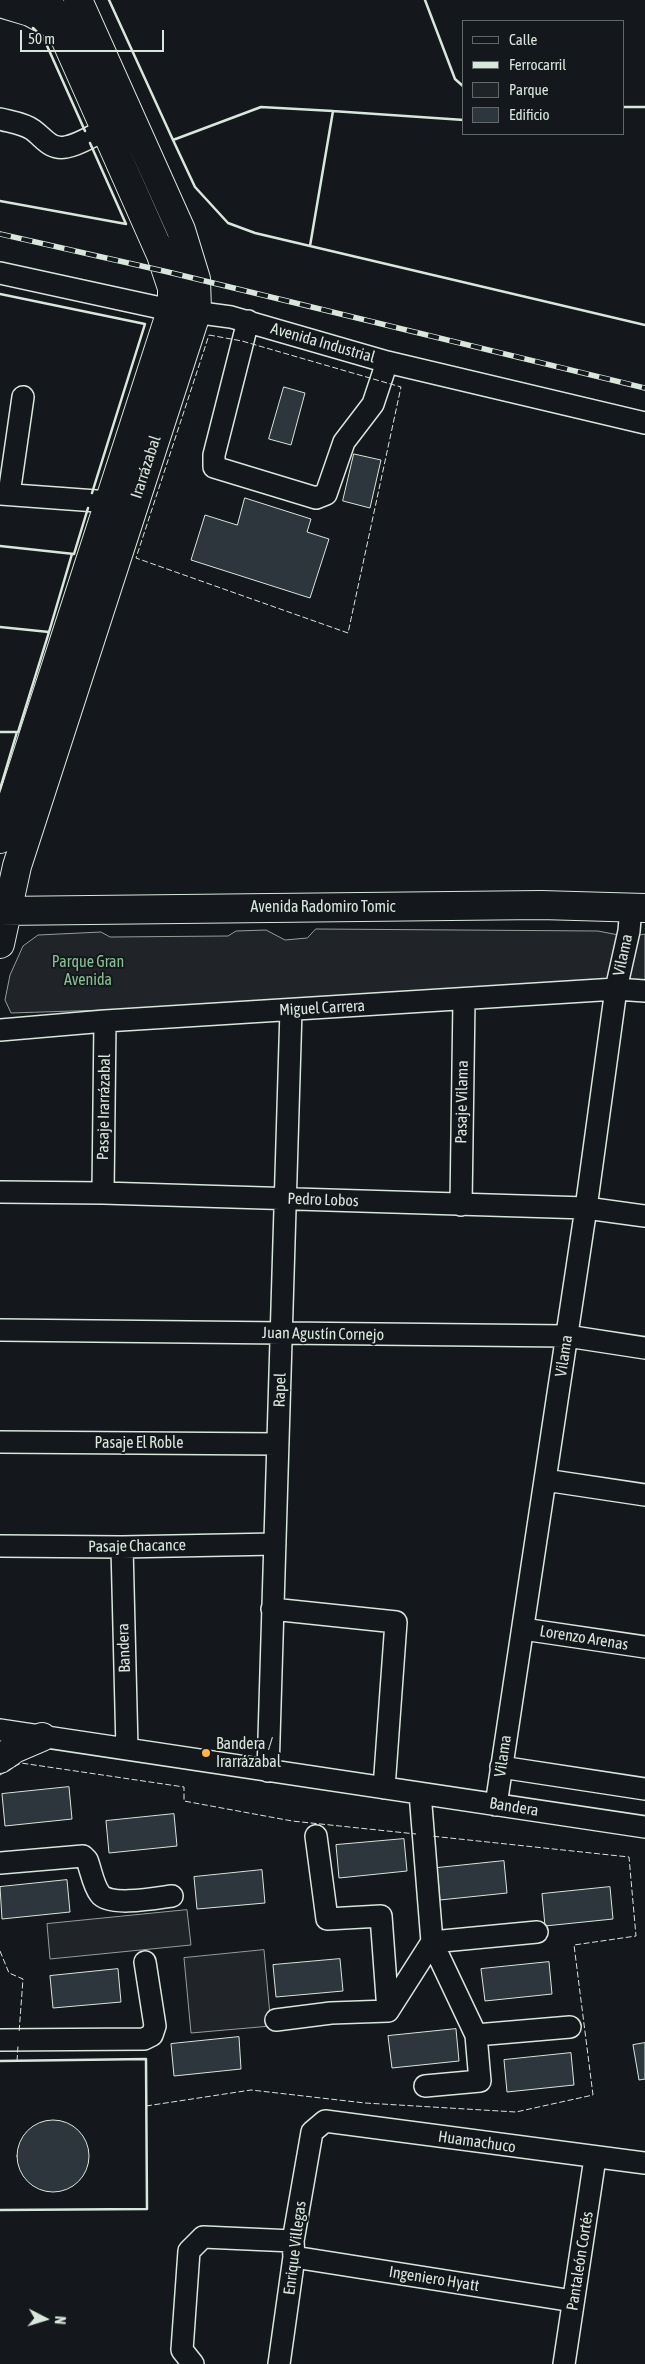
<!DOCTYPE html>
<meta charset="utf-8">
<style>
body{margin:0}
#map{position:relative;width:645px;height:2364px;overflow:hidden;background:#14181c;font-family:"Asap Condensed",sans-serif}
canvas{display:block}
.legend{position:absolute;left:462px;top:20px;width:162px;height:115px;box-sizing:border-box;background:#14181c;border:1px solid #626a69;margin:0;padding:6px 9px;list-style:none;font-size:15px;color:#d8e6dc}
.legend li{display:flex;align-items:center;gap:10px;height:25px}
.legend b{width:25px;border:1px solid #626a69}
.north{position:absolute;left:20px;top:2294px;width:50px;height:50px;-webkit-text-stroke:4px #14181c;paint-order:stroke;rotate:95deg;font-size:14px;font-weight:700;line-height:20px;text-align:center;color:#d8e6dc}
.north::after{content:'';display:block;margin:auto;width:18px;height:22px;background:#d8e6dc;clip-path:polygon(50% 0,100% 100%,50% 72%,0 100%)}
.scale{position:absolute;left:20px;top:30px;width:144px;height:22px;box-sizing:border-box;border:2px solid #d8e6dc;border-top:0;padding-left:6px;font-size:15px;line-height:18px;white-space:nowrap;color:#d8e6dc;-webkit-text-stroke:4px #14181c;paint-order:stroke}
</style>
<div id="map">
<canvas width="645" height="2364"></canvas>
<ul class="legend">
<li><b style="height:6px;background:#14181c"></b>Calle</li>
<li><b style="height:6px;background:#d8e6dc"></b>Ferrocarril</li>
<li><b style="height:14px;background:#202428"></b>Parque</li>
<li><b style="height:14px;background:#2c363c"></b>Edificio</li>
</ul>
<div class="north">N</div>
<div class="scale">50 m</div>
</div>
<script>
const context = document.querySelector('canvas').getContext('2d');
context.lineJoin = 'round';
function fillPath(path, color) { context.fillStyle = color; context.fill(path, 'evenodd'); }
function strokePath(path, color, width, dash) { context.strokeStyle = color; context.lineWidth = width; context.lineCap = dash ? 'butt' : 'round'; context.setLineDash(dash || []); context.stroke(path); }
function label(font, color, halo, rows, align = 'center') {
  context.font = font + ' "Asap Condensed",sans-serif'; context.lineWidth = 4; context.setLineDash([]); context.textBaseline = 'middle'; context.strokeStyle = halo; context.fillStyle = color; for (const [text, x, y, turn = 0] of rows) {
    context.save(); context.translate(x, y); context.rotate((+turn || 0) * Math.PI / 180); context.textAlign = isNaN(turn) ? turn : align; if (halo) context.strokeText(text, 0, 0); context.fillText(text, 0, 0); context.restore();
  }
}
const green = new Path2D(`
 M316 929 598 931 629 937 645 934V984L291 1004 11 1013 5 1000 10 975 23 946 38 935 101 932 110 937 228 936 236 931 266 930 285 940 307 938Z
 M187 1910 191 1945 50 1959 47 1924Z
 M264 1950 271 2026 191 2033 184 1958Z`);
fillPath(green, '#202428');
strokePath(green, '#939e99', 1);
const building = new Path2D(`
 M284 387 305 393 291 445 269 439Z
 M354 454 381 460 370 508 343 501Z
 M245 498 311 519 307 532 329 539 310 598 191 560 205 515 237 525Z
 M69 1787 72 1819 5 1826 2 1794Z
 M174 1814 177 1846 109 1853 106 1821Z
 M404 1839 407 1871 339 1878 336 1845Z
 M504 1861 507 1893 440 1900 437 1868Z
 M262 1870 265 1903 197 1909 194 1877Z
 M67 1880 70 1912 2 1919 0 1887Z
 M610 1887 613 1919 545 1926 542 1894Z
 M340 1959 343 1991 276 1997 273 1965Z
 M549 1962 552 1994 485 2001 481 1969Z
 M118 1969 121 2002 53 2008 50 1976Z
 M456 2029 459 2061 392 2068 388 2036Z
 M239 2037 241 2069 174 2076 171 2044Z
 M645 2043V2079L639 2080 633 2045Z
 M571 2053 574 2085 507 2092 504 2060Z
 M17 2156a36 36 0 1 1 72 0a36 36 0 1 1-72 0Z`);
fillPath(building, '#2c363c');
strokePath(building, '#d8e6dc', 1);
const minor = new Path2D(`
 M0 119C11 122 23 123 33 130 44 138 50 150 66 147 79 145 93 135 105 130
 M0 273 156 307 231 317 387 362 645 423
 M248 321 214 455V467L316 498 326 494 344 442 373 404 387 362
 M0 494 110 502
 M9 494 23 397
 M0 1030 105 1021 616 989 645 991
 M0 1192 103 1193 586 1208 645 1216
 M103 1193 105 1021
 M461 1205 464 1000
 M0 1330 567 1336 645 1348
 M0 1442 278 1444
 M545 1480 645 1495
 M0 1546 122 1547 275 1544
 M122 1547 127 1749
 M272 1609 396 1622 384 1788
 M523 1629 645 1647
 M0 1730 645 1827
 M501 1767 645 1789
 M268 1771 291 1010
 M420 1793 432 1942 476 2035 480 2081 425 2086
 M496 1805 586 1208 616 989 629 931 631 907
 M316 1836 327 1919 381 1916 388 2011
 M0 1863 83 1856 87 1860C91 1870 93 1885 100 1894 109 1907 157 1898 172 1896
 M276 2020 331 2013 388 2011 432 1942 537 1932
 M476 2035 570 2027
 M0 2040 144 2039 152 2035 155 2026 145 1962
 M294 2257 573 2301
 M193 2364 182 2350 189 2251 203 2237 293 2241
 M279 2364 294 2257 293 2241 312 2132 325 2121 645 2163
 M564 2364 595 2158`);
const major = new Path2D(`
 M0 3 30 12 60 28
 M0 839 172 308V288L161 255 48 0
 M0 911 541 905 645 908
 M0 944 17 866 197 311 196 279 181 230 78 0
 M0 1759 14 1749 42 1737`);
strokePath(minor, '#d8e6dc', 24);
strokePath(major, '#d8e6dc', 30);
strokePath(minor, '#14181c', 21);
strokePath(major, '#14181c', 28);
const rail = new Path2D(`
 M0 234 168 272 645 388`);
strokePath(rail, '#d8e6dc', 5.5);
strokePath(rail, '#14181c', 4, [11]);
strokePath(new Path2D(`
 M209 335 242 341 401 387 348 633 136 558Z
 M0 1775 21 1763 184 1787V1801L292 1821 416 1834
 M0 1951 9 1973 23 1979 19 2033
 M17 2061 18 2046
 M146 2106 251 2090 365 2103 516 2112 593 2095 574 1945 636 1936 629 1857 431 1836`), '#d8e6dc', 1, [6, 2.5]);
strokePath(new Path2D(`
 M109 0 173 140 175 139
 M425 0 455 79 464 87
 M33 28 44 39 85 131
 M261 107 333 111 310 246 255 233 228 223 195 187 173 140Z
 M624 107H645
 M332 111 464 120
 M0 201 126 224 90 143
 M310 246 645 325
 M0 294 145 324 92 493
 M0 546 74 554 88 508
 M0 627 49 632 72 554
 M0 732H18L49 632H47
 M0 789 17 732
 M0 2061 146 2059 147 2209 0 2210`), '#d8e6dc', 2.5);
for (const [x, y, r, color] of [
 [206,1753,5,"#ffb74d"]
]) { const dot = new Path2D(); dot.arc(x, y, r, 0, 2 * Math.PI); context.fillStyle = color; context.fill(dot); strokePath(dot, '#14181c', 2); }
label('16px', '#d8e6dc', '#14181c', [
 ["Avenida Industrial",323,343,16],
 ["Irarrázabal",146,467,-72],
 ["Avenida Radomiro Tomic",323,907],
 ["Vilama",623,955,-78],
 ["Miguel Carrera",322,1008,-3],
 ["Pasaje Vilama",462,1102,-89],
 ["Pasaje Irarrázabal",104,1107,-89],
 ["Pedro Lobos",323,1200,2],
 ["Juan Agustín Cornejo",323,1334,1],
 ["Vilama",564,1356,-81],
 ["Rapel",280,1390,-88],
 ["Pasaje El Roble",139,1443],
 ["Pasaje Chacance",137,1546,-1],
 ["Lorenzo Arenas",584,1638,9],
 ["Bandera",124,1648,-92],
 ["Vilama",503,1756,-82],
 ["Bandera",514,1807,9],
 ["Huamachuco",477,2142,8],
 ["Enrique Villegas",295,2248,-83],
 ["Pantaleón Cortés",580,2261,-81],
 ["Ingeniero Hyatt",434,2279,9]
]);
label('16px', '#8ac095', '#14181c', [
 ["Parque Gran",88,962],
 ["Avenida",88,980]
]);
label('16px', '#d8e6dc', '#14181c', [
 ["Bandera /",216,1744],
 ["Irarrázabal",216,1762]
], 'left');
</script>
